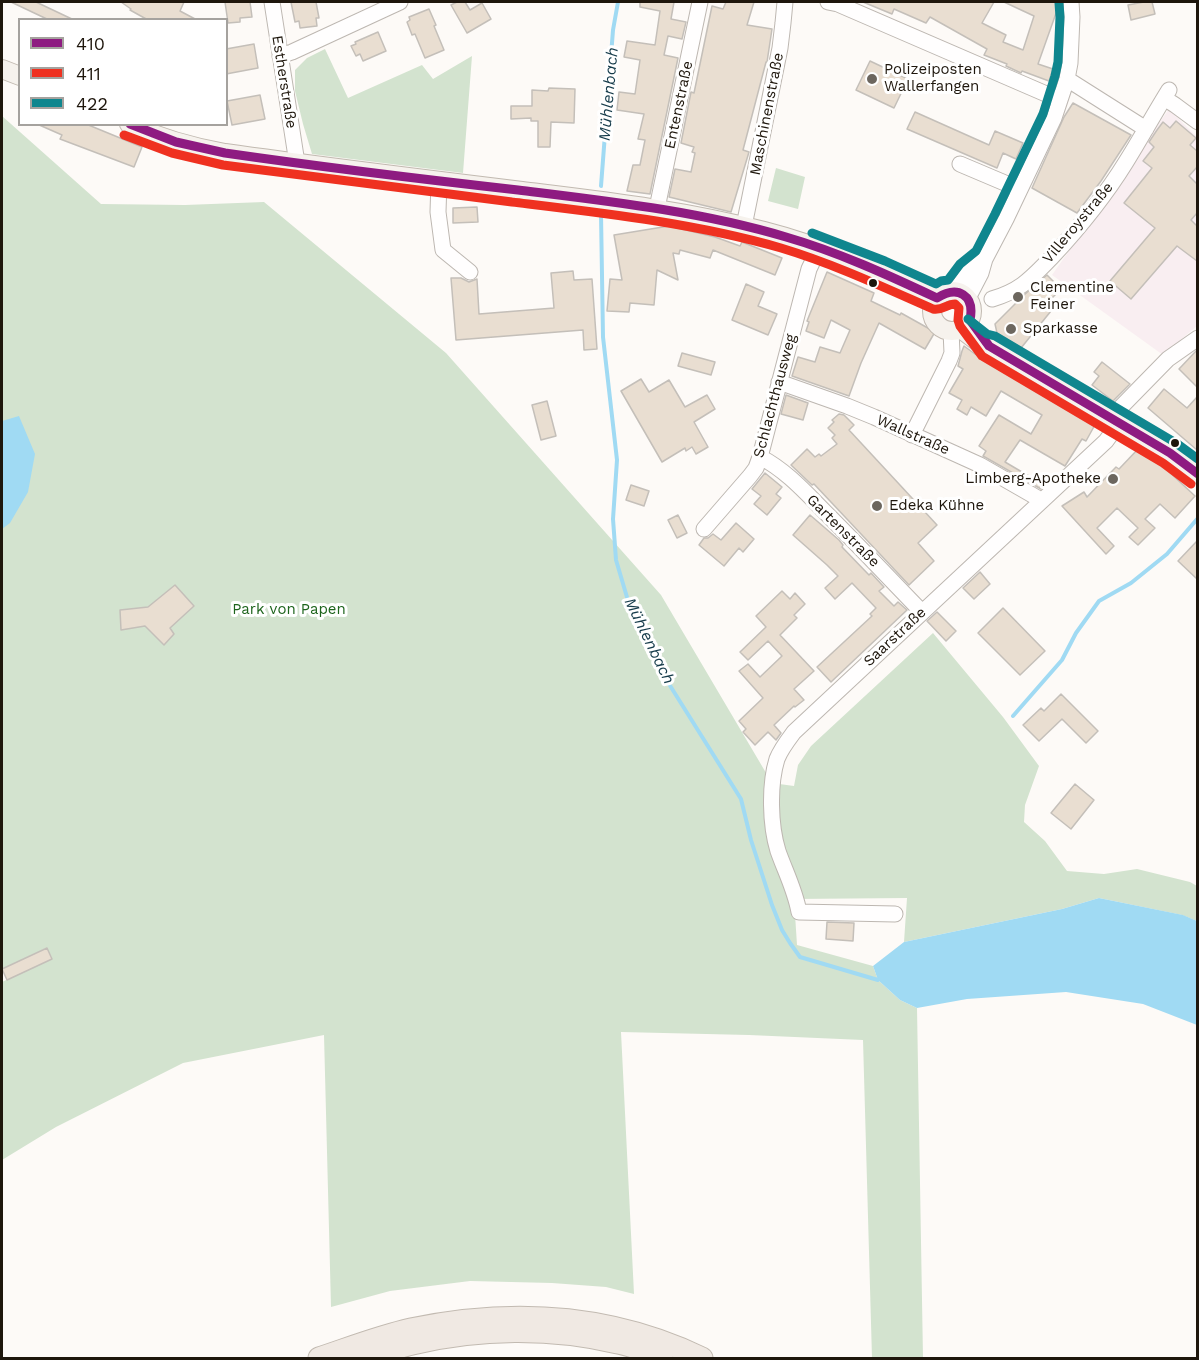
<!DOCTYPE html>
<meta charset="utf-8">
<style>
body{margin:0}
#map{position:relative;width:1199px;height:1360px;overflow:hidden;background:#fdfaf7;font-family:"Work Sans",sans-serif}
canvas{display:block}
.frame{position:absolute;inset:0;border:3px solid #1e160c;pointer-events:none}
.legend{position:absolute;left:18px;top:18px;width:210px;height:108px;box-sizing:border-box;background:#fff;border:2px solid #a5a29e;margin:0;padding:8px 10px;list-style:none;font-size:18px;color:#1e160c}
.legend li{display:flex;align-items:center;gap:12px;height:30px}
.legend b{width:30px;border:2px solid #a5a29e}
</style>
<div id="map">
<canvas width="1199" height="1360"></canvas>
<div class="frame"></div>
<ul class="legend">
<li><b style="height:8px;background:#8e1b81"></b>410</li>
<li><b style="height:8px;background:#ef3120"></b>411</li>
<li><b style="height:8px;background:#0f868e"></b>422</li>
</ul>
</div>
<script>
const context = document.querySelector('canvas').getContext('2d');
context.lineJoin = 'round';
function fillPath(path, color) { context.fillStyle = color; context.fill(path, 'evenodd'); }
function strokePath(path, color, width, dash) { context.strokeStyle = color; context.lineWidth = width; context.lineCap = dash ? 'butt' : 'round'; context.setLineDash(dash || []); context.stroke(path); }
function label(font, color, halo, rows, align = 'center') {
  context.font = font + ' "Work Sans",sans-serif'; context.lineWidth = 6; context.setLineDash([]); context.textBaseline = 'middle'; context.strokeStyle = halo; context.fillStyle = color; for (const [text, x, y, turn = 0] of rows) {
    context.save(); context.translate(x, y); context.rotate((+turn || 0) * Math.PI / 180); context.textAlign = isNaN(turn) ? turn : align; if (halo) context.strokeText(text, 0, 0); context.fillText(text, 0, 0); context.restore();
  }
}
fillPath(new Path2D(`
 M1169 109 1197 137V326L1163 355 1052 275Z`), '#f9eef1');
fillPath(new Path2D(`
 M325 49 348 98 422 65 433 79 472 56 463 173 312 154 303 124 295 91V70L307 58Z
 M2 116 101 204 185 205 264 202 446 353 661 595 772 783 794 786 798 765 811 746 933 633 1003 717 1039 766 1025 805 1024 822 1045 841 1067 871 1104 874 1137 869 1190 882 1197 886V921L1182 915 1099 898 1062 909 904 942 907 898 794 899 797 945 873 966 878 980 900 1000 917 1008 923 1358H872L863 1040 749 1035 621 1032 634 1294 606 1287 552 1283 470 1281 390 1291 331 1307 324 1035 183 1063 56 1127 2 1160V982L52 958 46 948 2 969Z
 M776 168 805 177 798 209 768 201Z`), '#d3e3cf');
fillPath(new Path2D(`
 M19 416 35 454 28 492 10 523 2 529V421Z
 M1099 898 1183 915 1197 921V1025L1143 1004 1066 992 967 999 917 1008 900 1000 878 980 873 966 904 942 1062 909Z`), '#a0daf3');
strokePath(new Path2D(`
 M601 186 613 30 618 2
 M601 214 603 337 617 460 613 519 616 560 629 604 664 676 741 799 751 840 772 905 782 930 790 943 800 957 878 980
 M1013 716 1062 660 1076 633 1099 601 1131 583 1167 554 1198 518`), '#a0daf3', 4);
const building = new Path2D(`
 M11 2H36L74 20H49Z
 M121 2H184L180 11 197 20H148L130 10 131 9Z
 M225 2H250L252 17 240 18V22L228 23Z
 M291 2H316L319 18H316L317 26 300 28 299 21 295 22Z
 M457 2H465L470 10 482 3 491 19 467 33 451 5Z
 M640 2H674L671 19 686 22 682 39 668 36 664 55 678 58 650 194 627 191 633 165H640L645 140 638 139 644 114 617 110 619 92 635 94 640 60 624 57 627 41 655 45 660 11 640 7Z
 M726 2H754L747 25 772 29 767 62H766L743 150 749 152 731 212 669 197 675 169 691 172 695 153 692 152 694 147 681 143 691 92 694 93 712 6 723 9Z
 M863 2H994L982 23 1006 35 1003 42 1023 50 1034 16 1004 2H1060L1038 64 1053 69 1049 81 1022 71 1021 73 1006 66 1007 64 984 55 987 49 930 17 926 23 894 9 892 14Z
 M1144 2H1152L1155 14 1131 20 1128 5Z
 M429 9 436 25 434 26 444 50 425 58 415 34 412 35 407 22 410 20 409 17Z
 M378 32 386 51 363 61 360 54 356 56 351 46 356 44 355 42Z
 M254 44 258 68 226 74V49Z
 M870 61 908 79 894 108 856 90Z
 M549 88 575 89 574 123 551 122 550 147H538V121H531V118L511 119V106H532V90L548 91Z
 M260 95 265 119 232 125 227 101Z
 M1073 103 1131 135 1101 181 1077 213 1032 188 1064 117Z
 M915 112 989 145 995 131 1023 143 1016 159 1003 153 997 168 907 129Z
 M1176 121 1196 138 1190 145 1197 151V167L1189 176 1197 184V213L1191 220 1197 226V261L1177 246 1131 299 1110 281 1155 228 1124 203 1152 168 1143 161 1154 147 1149 142 1157 130 1163 122 1170 128Z
 M37 124H86L142 147 134 167 60 139 62 135Z
 M477 207 478 222 453 223V208Z
 M669 226 715 237 740 246 742 242 782 258 775 275 713 250 710 258 680 250 679 254 673 253 678 280 657 270 654 305 630 303 629 312 607 311 610 279 622 280 614 235Z
 M573 271 574 280 592 279 597 349 584 350 583 330 456 340 451 278H461L469 282 477 279 479 314 554 308 551 273Z
 M827 272 874 293 871 301 900 315 901 313 935 332 925 349 879 323 861 363 849 396 792 376 798 357 815 362 820 347 840 353 850 330 831 320 824 338 806 331 809 322 807 321Z
 M1047 275 1061 289 1045 305 1051 311 1021 348 997 333 995 324 1024 295Z
 M746 284 764 292 758 306 777 314 768 335 732 320Z
 M964 346 975 354 985 357 1096 423 1086 441 1082 439 1065 466 1020 440 1005 462 1044 485 1041 489 983 456 986 451 979 446 999 415 1031 434 1042 415 1001 391 986 416 971 407 967 415 957 409 962 400 949 393 963 369 958 366 962 351Z
 M1197 350V387L1179 369Z
 M682 353 715 362 711 375 678 366Z
 M1102 362 1130 384 1113 401 1092 385 1099 376 1094 372Z
 M641 379 649 392 669 380 685 407 707 395 715 409 694 422 708 447 696 454 692 447 686 451 685 448 662 462 621 391Z
 M1164 389 1187 408 1197 397V450L1148 408Z
 M786 395 808 403 803 420 781 414Z
 M547 401 556 436 541 440 532 405Z
 M839 414 844 415 854 425 849 430 937 525 918 543 934 561 909 585 814 484 812 485 791 465 807 449 815 457 819 454 821 456 837 444 832 438 835 435 828 428 834 422 832 420Z
 M1139 448 1151 455 1195 496 1175 518 1160 504 1145 519 1155 528 1138 545 1129 537 1138 528 1117 508 1097 528 1114 546 1106 554 1062 506 1084 492 1087 497 1116 467 1119 469Z
 M765 473 782 487 776 494 781 498 767 515 754 504 761 496 752 489Z
 M631 485 649 491 644 506 626 500Z
 M678 515 687 533 677 538 668 520Z
 M810 515 839 540 843 545 842 547 869 575 871 573 884 587 879 591 894 606 898 602 907 610 831 682 817 667 872 616 870 614 876 608 852 583 835 599 825 588 838 576 827 565 793 535Z
 M736 523 754 539 743 552 739 548 724 566 699 545 704 538H708L713 534 721 540Z
 M1197 541V579L1178 561Z
 M980 572 990 584 974 599 963 588Z
 M175 585 194 606 170 628 174 634 164 645 145 626 121 630 120 610 148 607Z
 M782 591 790 599 795 593 805 604 794 615 797 618 780 635 814 671 794 689 804 700 795 707 794 706 774 725 781 733 776 740 768 732 755 745 743 732 746 729 739 721 763 698 739 671 748 664 760 677 782 656 768 641 748 660 740 652 766 627 756 616Z
 M1003 608 1045 651 1020 675 978 633Z
 M937 612 956 631 946 641 927 621Z
 M1061 694 1098 731 1086 743 1062 719 1039 741 1023 725 1041 708 1044 711Z
 M1075 784 1094 800 1071 829 1051 813Z
 M827 922 854 923 853 941 826 939Z
 M47 948 52 959 7 980 2 969Z`);
fillPath(building, '#e9ded1');
strokePath(building, '#c4bfb9', 1.5);
const minor = new Path2D(`
 M272 2 297 163
 M828 2 838 4 1060 100
 M280 56 292 52 400 2
 M1067 79 1146 129
 M1164 98 1175 105 1198 122
 M960 164 1019 189
 M439 181 438 212 443 250 470 272
 M657 208 700 2
 M744 226 780 48 783 23 785 2
 M955 291 968 273 985 259
 M968 298 981 273 985 259 1006 219 1054 118 1067 79 1070 63 1072 17 1071 2
 M992 299C1022 290 1031 278 1052 257 1079 228 1105 196 1126 162 1141 138 1154 114 1169 90
 M779 382 847 406 874 417 980 465 1041 500
 M1113 419 1120 408 1168 359 1198 338
 M912 435 949 361 952 353 951 331
 M760 457C786 470 807 494 827 514 859 546 890 579 922 612
 M704 529 750 476 756 468 760 457 809 269 819 248
 M895 914 799 912C795 890 785 871 778 851 770 825 769 785 777 759 781 749 788 740 794 732L1106 441 1119 423`);
const major = new Path2D(`
 M2 69 20 76
 M129 124C160 138 191 147 225 153 324 167 423 179 522 191 603 201 684 210 764 231 823 246 881 272 937 298
 M932 311a20 20 0 1 1 40 0a20 20 0 1 1-40 0Z
 M961 329 982 345 989 346 1170 453 1198 474`);
const highway = new Path2D(`
 M319 1358C349 1348 380 1336 411 1329 512 1308 609 1313 702 1358
 M363 1358C379 1354 396 1348 412 1344 479 1328 551 1327 618 1343 633 1346 648 1352 662 1357`);
strokePath(minor, '#bdb7b1', 17);
strokePath(major, '#c2bab1', 20);
strokePath(highway, '#c2bab1', 23);
strokePath(minor, '#fffefe', 15);
strokePath(major, '#f6f2ed', 18);
strokePath(highway, '#f0e9e3', 21);
strokePath(new Path2D(`
 M130 124 176 142 225 153C322 167 420 179 518 190 607 201 699 211 786 237 838 252 888 275 937 298 958 285 975 295 970 320L989 346 1170 453 1198 474`), '#8e1b81', 9);
strokePath(new Path2D(`
 M124 135 172 153 223 165C320 178 416 190 512 202 603 213 694 223 781 248 834 264 883 287 933 309 942 311 947 304 955 304L959 308 958 320 960 326 982 356 1163 463 1191 484`), '#ef3120', 9);
strokePath(new Path2D(`
 M812 233 885 261 936 284 941 281 948 280 960 264 976 251 995 214 1043 114 1055 76 1058 62 1060 17 1059 3
 M968 319 987 334 995 336 1176 443 1198 459`), '#0f868e', 9);
for (const [x, y, r, color] of [
 [872,79,6,"#6c665e"],
 [873,283,5,"#1e160c"],
 [1018,297,6,"#6c665e"],
 [1011,329,6,"#6c665e"],
 [1175,443,5,"#1e160c"],
 [1113,479,6,"#6c665e"],
 [877,506,6,"#6c665e"]
]) { const dot = new Path2D(); dot.arc(x, y, r, 0, 2 * Math.PI); context.fillStyle = color; context.fill(dot); strokePath(dot, '#fff', 2); }
label('15px', '#1e160c', '#fff', [
 ["Polizeiposten",884,70],
 ["Wallerfangen",884,87],
 ["Clementine",1030,288],
 ["Feiner",1030,305],
 ["Sparkasse",1023,329],
 ["Limberg-Apotheke",1101,479,"right"],
 ["Edeka Kühne",889,506]
], 'left');
label('15px', '#1e160c', '#fff', [
 ["Estherstraße",284,82,81],
 ["Entenstraße",679,105,-78],
 ["Maschinenstraße",767,114,-79],
 ["Villeroystraße",1078,223,-50],
 ["Schlachthausweg",775,396,-75],
 ["Wallstraße",913,435,24],
 ["Gartenstraße",843,531,45],
 ["Saarstraße",895,637,-43]
]);
label('15px', '#1d641c', '#fff', [
 ["Park von Papen",289,610]
]);
label('italic 16px', '#153b4a', '#fff', [
 ["Mühlenbach",609,94,-85],
 ["Mühlenbach",649,641,64]
]);
</script>
